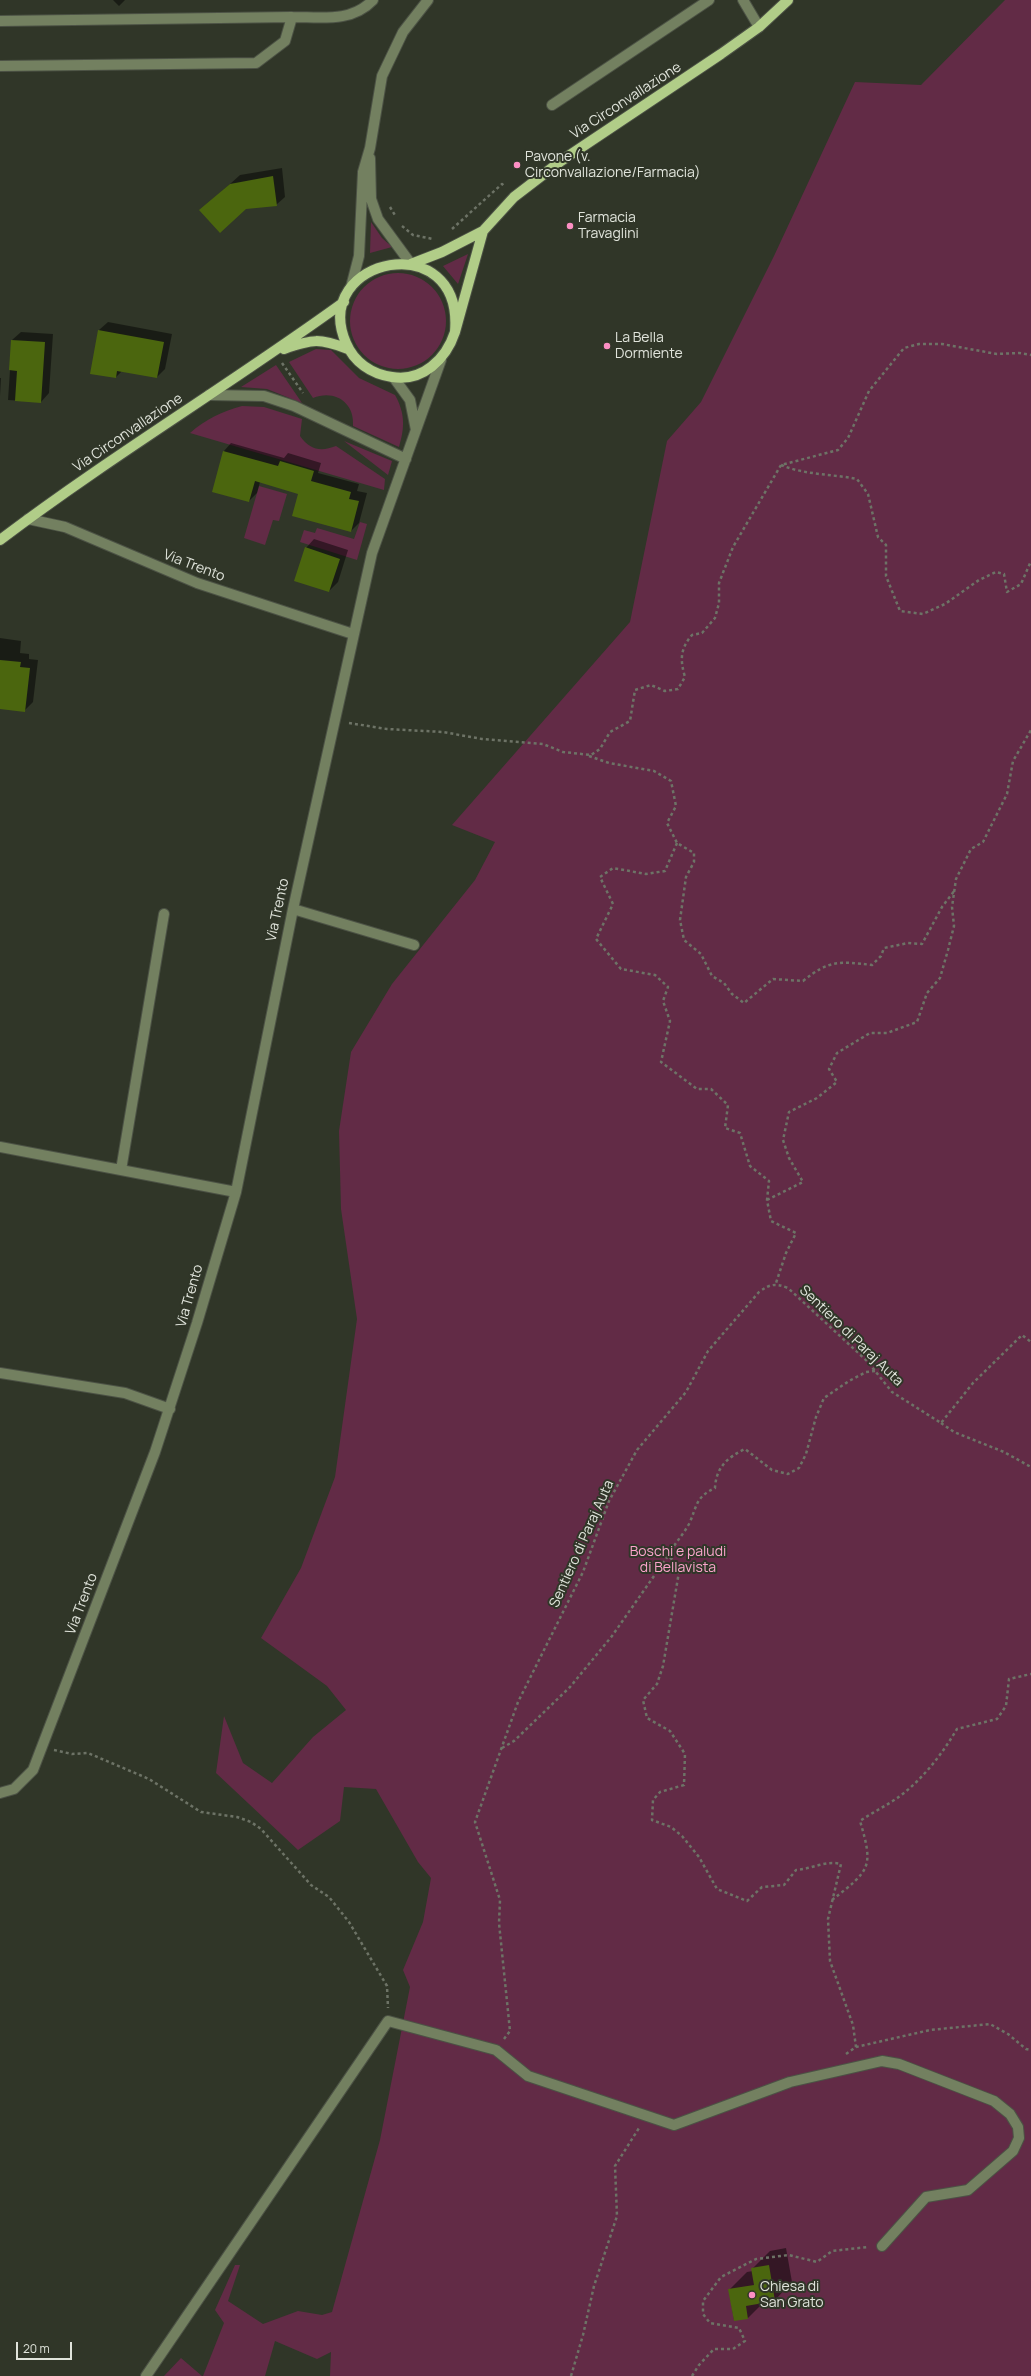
<!DOCTYPE html>
<style>
body{margin:0}
#map{position:relative;width:1031px;height:2376px;overflow:hidden;background:#303628;font-family:Manrope,sans-serif}
canvas{display:block}
.scale{position:absolute;left:16px;top:2342px;width:56px;height:18px;box-sizing:border-box;border:2px solid #e0e4db;border-top:0;padding-left:5px;font-size:12px;line-height:14px;white-space:nowrap;color:#e0e4db;-webkit-text-stroke:3px #303628;paint-order:stroke}
</style>
<div id="map">
<canvas width="1031" height="2376"></canvas>
<div class="scale">20 m</div>
</div>
<script>
const context = document.querySelector('canvas').getContext('2d');
context.lineJoin = 'round';
function fillPath(path, color) { context.fillStyle = color; context.fill(path, 'evenodd'); }
function strokePath(path, color, width, dash) { context.strokeStyle = color; context.lineWidth = width; context.lineCap = dash ? 'butt' : 'round'; context.setLineDash(dash || []); context.stroke(path); }
function label(font, color, halo, rows, align = 'center') {
  context.font = font + ' Manrope,sans-serif'; context.lineWidth = 4; context.setLineDash([]); context.textBaseline = 'middle'; context.strokeStyle = halo; context.fillStyle = color; for (const [text, x, y, turn = 0] of rows) {
    context.save(); context.translate(x, y); context.rotate((+turn || 0) * Math.PI / 180); context.textAlign = isNaN(turn) ? turn : align; if (halo) context.strokeText(text, 0, 0); context.fillText(text, 0, 0); context.restore();
  }
}
fillPath(new Path2D(`
 M1005 0H1031V2376H330L331 2352 317 2359 275 2341 265 2376H203L224 2323 215 2310 235 2265H240L228 2301 263 2324 298 2311 322 2315 332 2312 380 2140 410 1987 403 1970 423 1922 431 1878 418 1862 376 1789 344 1787 340 1821 298 1850 216 1773 224 1716 243 1763 272 1783 313 1737 346 1710 327 1686 261 1638 301 1568 335 1477 357 1319 341 1209 339 1131 351 1052 392 984 475 880 495 842 452 825 630 622 667 441 701 402 774 256 855 82 921 85Z
 M371 222 382 238 392 247 370 253Z
 M468 254 458 284 443 266Z
 M350 321a48 48 0 1 1 96 0a48 48 0 1 1-96 0Z
 M316 349 331 350 359 378 395 395C405 413 405 427 399 447L353 426C355 402 334 389 313 398L289 362Z
 M276 365 302 403 267 389 241 387Z
 M242 406 264 407 302 419 300 436C310 450 321 452 336 446L385 479 384 490 190 433C206 419 221 412 242 406Z
 M344 441 392 461 388 475Z
 M259 486 287 494 279 521 273 520 265 545 244 538Z
 M360 522 367 524 357 560 300 542 304 530 315 533 317 528 354 539Z
 M181 2358 202 2376H164Z`), '#622b46');
fillPath(new Path2D(`
 M113 0H125L119 6Z
 M282 168 285 197 276 205 201 210 240 175Z
 M108 322 172 334 165 369 157 377 122 371 116 377 99 330Z
 M21 332 53 334 49 393 41 402 8 400 12 340Z
 M0 378H1L0 396Z
 M231 443 284 458 288 453 321 463 318 473 359 484 357 491 367 493 359 523 351 531 299 493 260 482 257 493 249 501 224 451Z
 M314 539 348 550 338 582 329 591 306 548Z
 M0 638 21 641 20 653 29 654V659L38 660 33 702 24 711 0 708Z
 M786 2248 792 2282 775 2300 764 2302 748 2318 734 2320 729 2290 747 2272 753 2271 752 2269 770 2251Z`), '#0007');
fillPath(new Path2D(`
 M273 176 277 206 246 209 220 233 199 210 230 184Z
 M98 330 164 342 157 378 117 371 116 378 90 374Z
 M11 340 45 342 41 403 15 401 17 371 9 370Z
 M223 451 278 466 280 461 314 471 311 481 351 492 349 499 359 501 351 532 292 516 298 494 255 481 249 502 212 492Z
 M305 547 340 559 329 592 294 581Z
 M0 660 21 662 20 667 30 668 25 712 0 709Z
 M769 2265 775 2301 746 2306 748 2319 734 2321 728 2289 754 2285 751 2268Z`), '#4b660e');
const minor = new Path2D(`
 M743 0 759 27
 M292 17C321 17 351 23 373 0
 M0 21 292 17 285 41 256 63 0 66
 M552 105 709 0
 M370 158 371 199 378 219 411 264
 M351 287 359 256 363 172 370 148 382 76 403 32 428 0
 M394 378 410 400 416 430
 M209 395 264 396 294 406 406 459
 M28 519 65 527 197 583 353 634
 M293 909 414 945
 M0 1147 236 1192
 M121 1170 164 914
 M0 1373 125 1393 170 1409
 M0 1793 14 1789 33 1770 155 1452 197 1323 236 1192 293 909 372 553 441 360
 M146 2376 388 2021 496 2050 528 2076 674 2125 790 2082 882 2061 899 2064 994 2101 1010 2114 1018 2127 1019 2138 1013 2151 968 2190 926 2197 882 2246`);
const major = new Path2D(`
 M411 264 442 252 483 231 514 197 561 161 721 54 759 27 788 0
 M455 332C464 225 309 257 346 343 354 362 371 374 392 377 423 382 446 359 455 332L483 231
 M284 349C313 339 319 338 348 349
 M0 540C111 456 231 384 344 302`);
strokePath(minor, '#4c5245', 12);
strokePath(major, '#4c5245', 12);
strokePath(new Path2D(`
 M390 207 396 217
 M402 226 413 235 433 239
 M452 229 502 184 504 186
 M282 363 303 393
 M781 465C805 475 832 474 857 479L868 494 878 537 886 545V576L900 611 923 614 945 604 979 580 996 572 1004 574 1007 592 1021 584 1031 561
 M349 723 387 729 443 732 482 739 543 744 563 752 591 755 600 749 610 732 630 721 635 690 651 685 665 691 678 689 685 677C680 660 680 649 692 635L702 633 715 618 719 603V583L733 547 781 465 838 450 848 438 869 391 904 348 919 344H942L997 354 1019 353 1031 355
 M589 756 609 763 654 771 671 781 676 806 667 823 677 843 694 853V862L686 877 680 920 684 940 701 954 712 976 724 983 732 994 744 1003 773 979 803 981C829 960 839 961 872 965L881 956 884 948 908 943 922 944 942 907 955 890
 M677 843 665 871 646 874 613 868 600 877 613 904 596 939 621 969 655 975 668 987 663 1001 670 1021 661 1062 697 1089H711L728 1105 725 1128 740 1133 750 1166 769 1181 767 1200 771 1221 796 1233 786 1253 776 1283
 M767 1200 803 1182 789 1158 783 1140 789 1112 817 1098 837 1082 829 1069 837 1053 870 1033H887L917 1022 927 993 940 978 948 950 954 926 952 907 956 879 971 849 983 842 1007 794 1013 761 1031 730
 M941 1423 954 1432 1004 1452 1031 1467
 M668 1556C674 1544 683 1535 689 1524 697 1507 695 1497 715 1488 716 1467 728 1457 745 1449L772 1470 788 1474 799 1468 806 1454 816 1417 824 1398 849 1381 866 1372 875 1371
 M502 1748 514 1741 570 1687 612 1636 668 1556 680 1566 663 1666 657 1684 643 1700 647 1718 670 1731 685 1754 684 1785 660 1792 653 1800 652 1820 671 1827 682 1836 699 1857 717 1889 747 1901 762 1887 784 1885 796 1870C812 1869 826 1860 841 1864L828 1919 830 1961 853 2025 856 2047
 M54 1750 72 1754 88 1753 149 1779 201 1812 237 1817 251 1822 261 1829 311 1885 329 1897 349 1922 387 1986 388 2008
 M832 1900C870 1870 874 1868 860 1821 873 1812 888 1805 900 1796 924 1778 942 1754 957 1729L997 1719 1006 1706 1009 1679 1031 1674
 M504 2039 510 2031 499 1923 500 1900 475 1822 518 1702 583 1572 609 1501 637 1450 686 1392 708 1351 759 1292C770 1284 775 1283 788 1288L867 1361 892 1392 941 1423 973 1383 1022 1335 1031 1342
 M846 2054 856 2047 930 2030 990 2024 1008 2034 1026 2049 1031 2050
 M571 2376 583 2335 594 2286 617 2216 615 2166 639 2128
 M692 2376 699 2365 714 2349H733L745 2341 739 2328 710 2323 703 2314V2301L721 2277 756 2259 789 2255 817 2262 832 2251 868 2247`), '#6d7366', 2.5, [3, 3]);
strokePath(minor, '#738060', 10);
strokePath(major, '#b1cd88', 10);
for (const [x, y, r, color] of [
 [517,165,4,"#fc8fc3"],
 [570,226,4,"#fc8fc3"],
 [607,346,4,"#fc8fc3"],
 [752,2295,4,"#fc8fc3"]
]) { const dot = new Path2D(); dot.arc(x, y, r, 0, 2 * Math.PI); context.fillStyle = color; context.fill(dot); strokePath(dot, '#303628', 1.5); }
label('14px', '#e0e4db', '#303628', [
 ["Via Circonvallazione",626,101,-33],
 ["Via Circonvallazione",128,433,-34],
 ["Via Trento",194,566,21],
 ["Via Trento",278,910,-78],
 ["Via Trento",190,1296,-74],
 ["Sentiero di Paraj Auta",851,1336,44],
 ["Sentiero di Paraj Auta",582,1544,-66],
 ["Via Trento",82,1604,-69]
]);
label('14px', '#e0e4db', '#303628', [
 ["Pavone (v.",525,157],
 ["Circonvallazione/Farmacia)",525,173],
 ["Farmacia",578,218],
 ["Travaglini",578,234],
 ["La Bella",615,338],
 ["Dormiente",615,354],
 ["Chiesa di",760,2287],
 ["San Grato",760,2303]
], 'left');
label('14px', '#fba4cc', '#303628', [
 ["Boschi e paludi",678,1552],
 ["di Bellavista",678,1568]
]);
</script>
